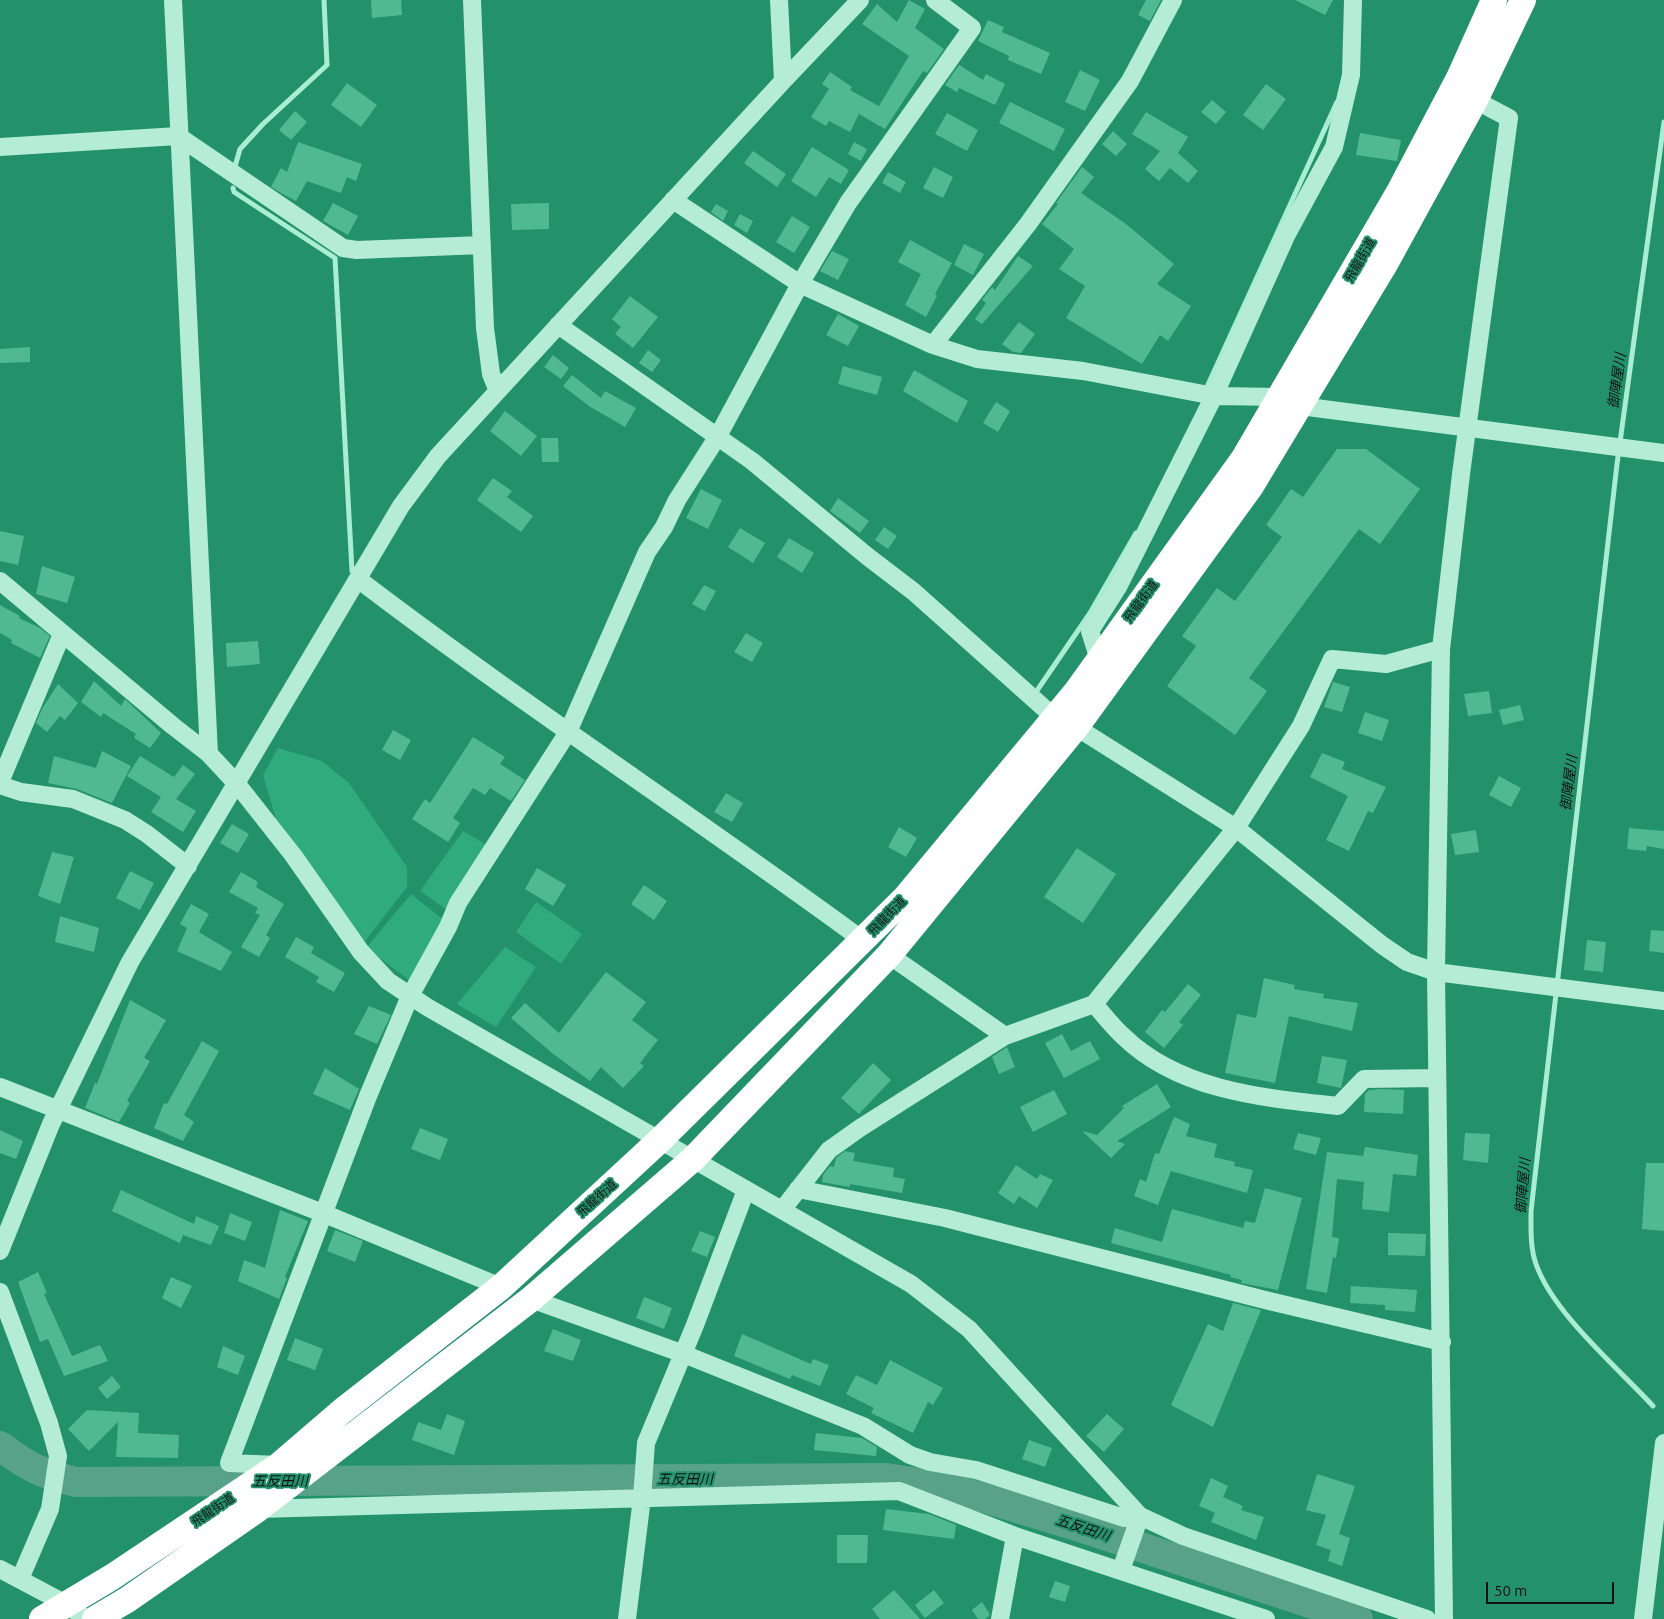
<!DOCTYPE html>
<meta charset="utf-8">
<style>
body{margin:0}
#map{position:relative;width:1664px;height:1619px;overflow:hidden;background:#23916b;font-family:Ubuntu,sans-serif}
canvas{display:block}
.scale{position:absolute;left:1486px;top:1582px;width:128px;height:22px;box-sizing:border-box;border:2px solid #111;border-top:0;padding-left:6px;font-size:15px;line-height:18px;white-space:nowrap;color:#111;-webkit-text-stroke:4px #23916b;paint-order:stroke}
</style>
<div id="map">
<canvas width="1664" height="1619"></canvas>
<div class="scale">50 m</div>
</div>
<script>
const context = document.querySelector('canvas').getContext('2d');
context.lineJoin = 'round';
function fillPath(path, color) { context.fillStyle = color; context.fill(path, 'evenodd'); }
function strokePath(path, color, width, dash) { context.strokeStyle = color; context.lineWidth = width; context.lineCap = dash ? 'butt' : 'round'; context.setLineDash(dash || []); context.stroke(path); }
function label(font, color, halo, rows, align = 'center') {
  context.font = font + ' Ubuntu,"Noto Sans JP",sans-serif'; context.lineWidth = 4; context.setLineDash([]); context.textBaseline = 'middle'; context.strokeStyle = halo; context.fillStyle = color; for (const [text, x, y, turn = 0] of rows) {
    context.save(); context.translate(x, y); context.rotate((+turn || 0) * Math.PI / 180); context.textAlign = isNaN(turn) ? turn : align; if (halo) context.strokeText(text, 0, 0); context.fillText(text, 0, 0); context.restore();
  }
}
fillPath(new Path2D(`
 M278 748 322 761 349 783 407 867V887L365 941 336 904 301 851 276 819 263 775Z
 M463 831 487 845 447 910 420 891Z
 M411 894 445 921 409 980 366 948Z
 M536 902 582 934 561 964 516 932Z
 M505 947 536 967 496 1027 457 1004Z`), '#30ab7f');
strokePath(new Path2D(`
 M234 170 240 149 263 124 327 65 324 0
 M233 188 234 192 335 258 352 571
 M1206 389 1337 102
 M1036 692 1090 613 1136 533
 M1653 1406C1617 1367 1553 1313 1536 1264 1530 1247 1531 1228 1531 1211L1617 464 1664 122`), '#a8edd4', 5);
strokePath(new Path2D(`
 M0 1446C28 1467 42 1474 76 1482L886 1478 948 1487 1089 1530 1358 1619`), '#58a289', 30);
fillPath(new Path2D(`
 M371 0H401L402 15 372 18Z
 M909 0 925 9 915 28 944 49 927 73 923 71 885 129 859 114 850 132 829 121 826 126 811 117 829 89 822 84 830 72 852 87 850 90 879 106 909 56 862 24 877 4 897 22Z
 M1146 0H1161L1150 21 1138 15Z
 M1295 0H1333L1325 15Z
 M988 20 1004 27 1002 32 1050 53 1041 74 1008 60 1009 56 978 41Z
 M959 65 983 80 986 74 1005 84 995 105 959 88 957 92 945 85Z
 M1080 70 1100 80 1085 111 1065 102Z
 M347 83 377 105 361 127 331 105Z
 M1266 84 1286 99 1263 130 1243 115Z
 M1212 100 1226 112 1216 124 1201 112Z
 M1010 102 1065 129 1054 151 999 123Z
 M295 111 307 122 291 140 279 130Z
 M1146 112 1188 137 1178 153 1198 171 1188 183 1170 168 1159 181 1145 169 1160 151 1132 134Z
 M947 113 978 130 967 151 935 134Z
 M1113 131 1127 144 1116 156 1102 144Z
 M1360 133 1401 140 1397 161 1356 155Z
 M298 142 362 164 356 181 347 177 341 193 307 181 296 201 281 193 271 187 281 168 287 172Z
 M854 142 867 149 861 161 848 154Z
 M812 147 849 170 841 184 829 177 816 197 791 181Z
 M753 151 786 174 777 187 744 163Z
 M934 167 953 177 943 198 923 188Z
 M1082 167 1094 177 1081 193 1126 224 1174 264 1157 284 1191 306 1168 341 1160 335 1142 364 1066 318 1085 286 1059 269 1074 249 1042 224 1058 204 1056 203Z
 M888 172 906 182 900 193 882 183Z
 M333 203 358 216 348 235 323 221Z
 M549 203V229L512 230 511 204Z
 M716 204 728 211 723 221 711 212Z
 M740 214 753 221 747 233 734 225Z
 M792 216 810 227 794 253 776 242Z
 M910 240 952 263 935 294 937 296 926 317 905 305 921 274 898 262Z
 M964 244 984 254 973 275 954 265Z
 M832 251 849 259 838 280 820 271Z
 M1018 256 1033 266 982 324 975 319 986 303 982 300 992 287 995 290Z
 M630 296 658 317 633 348 615 334 621 327 612 319Z
 M838 314 859 326 848 346 826 335Z
 M1019 322 1035 334 1021 353 1013 352 1002 344Z
 M30 347V362L0 363V349Z
 M648 350 661 360 652 372 639 363Z
 M553 355 569 368 561 379 544 367Z
 M843 366 882 377 877 395 838 384Z
 M914 370 968 401 957 423 903 391Z
 M572 375 601 398 605 391 636 408 625 427 589 406 563 386Z
 M996 402 1010 411 998 432 983 423Z
 M505 411 537 436 521 456 490 431Z
 M541 438H558L559 462H542Z
 M1337 449H1366L1420 489 1380 544 1359 529 1249 678 1267 691 1235 735 1167 686 1196 646 1182 636 1217 588 1235 601 1282 537 1266 525 1291 489 1303 497Z
 M493 478 512 491 507 497 533 516 521 532 477 500Z
 M701 489 722 500 708 529 686 518Z
 M838 498 869 521 860 533 830 511Z
 M884 527 897 536 888 549 875 540Z
 M740 528 765 543 753 563 728 547Z
 M0 531 24 536 18 565 0 561Z
 M789 538 814 553 802 573 777 557Z
 M42 566 75 577 67 603 36 594Z
 M704 585 716 591 705 611 692 604Z
 M0 605 20 616 19 618 40 628 50 636 40 658 11 643 12 640 0 633Z
 M746 633 763 643 752 662 734 652Z
 M258 641 260 664 227 667 226 643Z
 M94 681 121 706 125 699 161 733 150 748 134 738 136 734 103 713 101 717 81 702Z
 M1333 682 1350 687 1342 712 1324 707Z
 M58 684 78 703 65 720 60 716 47 732 36 723 42 709Z
 M1489 691 1492 713 1468 716 1464 694Z
 M1520 705 1524 720 1503 725 1499 710Z
 M1365 712 1389 720 1382 741 1358 733Z
 M393 730 411 740 400 760 382 750Z
 M473 737 505 757 500 764 525 780 511 801 490 788 485 795 473 788 453 818 460 823 448 842 412 819 425 799 430 803Z
 M102 751 131 766 112 803 77 789 48 783 54 756 96 768Z
 M1322 753 1345 762 1342 769 1386 787 1373 813 1368 811 1349 851 1326 840 1348 796 1310 777Z
 M140 756 174 777 183 765 195 774 176 799 196 811 183 832 151 812 161 797 127 776Z
 M1499 776 1521 788 1511 807 1489 795Z
 M726 793 743 803 732 822 714 812Z
 M232 824 249 834 238 853 220 843Z
 M899 827 917 838 906 857 888 847Z
 M1629 828 1664 831V849L1647 846 1646 851 1627 849Z
 M1476 830 1479 852 1455 855 1451 834Z
 M1077 848 1116 874 1083 923 1044 897Z
 M52 852 74 857 60 904 38 896Z
 M537 868 566 885 553 906 525 889Z
 M130 871 154 883 140 910 116 898Z
 M241 872 258 882 256 887 284 904 266 935 270 938 259 957 241 947 260 915 255 913 258 908 229 892Z
 M644 885 667 901 654 920 631 904Z
 M191 904 209 914 199 932 232 952 221 971 177 951 187 928 180 924Z
 M60 916 99 928 94 952 55 942Z
 M1651 930 1664 931V953L1649 951Z
 M296 937 314 947 311 953 345 973 334 992 316 982 319 977 285 957Z
 M1587 940 1606 942 1603 972 1584 970Z
 M606 972 646 1002 632 1020 658 1040 640 1063 644 1066 623 1088 601 1067 590 1081 552 1053 511 1018 525 1003 559 1033Z
 M1264 978 1295 985 1294 989 1324 994 1323 998 1358 1003 1352 1031 1289 1016 1275 1083 1225 1073 1237 1014 1256 1018Z
 M1188 984 1201 995 1179 1022 1183 1025 1164 1048 1145 1032 1162 1010 1165 1012Z
 M130 1000 166 1020 144 1058 150 1061 127 1101 130 1103 119 1122 85 1108 95 1083 97 1084Z
 M369 1006 391 1015 377 1044 354 1034Z
 M1062 1034 1071 1051 1090 1041 1100 1059 1064 1078 1045 1043Z
 M202 1041 219 1051 184 1115 194 1122 183 1141 154 1128 164 1103 167 1104Z
 M1007 1047 1015 1067 999 1074 992 1057Z
 M1322 1056 1347 1060 1341 1088 1317 1083Z
 M873 1063 891 1080 859 1114 841 1098Z
 M325 1068 359 1089 350 1110 313 1094Z
 M1157 1084 1171 1107 1117 1141 1125 1144 1111 1158 1082 1131 1097 1135 1124 1108 1122 1106Z
 M1382 1089 1404 1090 1403 1114 1364 1112 1365 1094 1369 1090Z
 M1054 1090 1067 1114 1033 1132 1020 1107Z
 M1174 1117 1190 1124 1186 1136 1217 1144 1214 1157 1235 1162 1234 1166 1253 1170 1247 1193 1171 1171 1158 1205 1134 1196 1140 1179 1146 1182 1155 1153 1159 1154Z
 M420 1128 448 1139 440 1160 411 1149Z
 M0 1130 23 1141 16 1159 0 1153Z
 M1298 1133 1321 1138 1316 1155 1293 1149Z
 M1465 1133 1490 1134 1488 1163 1463 1160Z
 M1365 1147 1418 1155 1416 1176 1393 1174 1389 1212 1362 1209 1364 1182 1337 1179 1332 1237 1339 1238 1336 1258 1333 1257 1327 1293 1306 1289 1327 1152 1363 1156Z
 M845 1151 855 1153 853 1161 894 1168 893 1177 905 1179 902 1193 850 1184V1187L822 1182 823 1175 830 1166 834 1167 836 1158Z
 M1646 1163H1664V1231L1642 1229Z
 M1016 1165 1037 1179 1040 1174 1053 1180 1037 1208 1019 1196 1014 1204 998 1193Z
 M1265 1188 1302 1198 1278 1290 1241 1283 1242 1280 1230 1277 1231 1275 1111 1243 1115 1228 1162 1242 1172 1209 1243 1228 1245 1221 1255 1223Z
 M121 1190 194 1224 196 1216 219 1226 211 1245 183 1235 180 1243 112 1211Z
 M280 1210 308 1221 285 1277 287 1278 279 1299 238 1281 244 1260 265 1268Z
 M230 1213 252 1222 245 1241 224 1233Z
 M335 1230 363 1241 355 1262 327 1251Z
 M700 1231 715 1237 707 1257 691 1251Z
 M1388 1233 1426 1234 1425 1256 1388 1255Z
 M38 1272 47 1293 44 1294 72 1356 100 1345 108 1361 64 1376 48 1339 40 1342 18 1282Z
 M171 1277 192 1286 181 1308 162 1298Z
 M1351 1286 1417 1290 1415 1312 1385 1310V1305L1350 1303Z
 M644 1297 672 1308 664 1329 636 1318Z
 M1233 1303 1261 1310 1213 1427 1171 1405 1208 1324 1223 1331Z
 M553 1329 581 1340 573 1361 544 1351Z
 M742 1334 811 1364 813 1359 829 1365 820 1386 792 1375 790 1379 734 1356Z
 M295 1338 323 1349 315 1370 287 1360Z
 M223 1346 245 1356 238 1375 217 1367Z
 M890 1360 943 1388 933 1405 928 1402 913 1433 871 1413 874 1408 846 1394 856 1375 877 1385Z
 M112 1376 121 1387 107 1399 98 1388Z
 M87 1410 139 1413 138 1433 179 1435 178 1458 116 1457 118 1422 89 1451 68 1429Z
 M447 1414 465 1421 454 1455 412 1440 418 1422 441 1430Z
 M1107 1414 1124 1429 1104 1452 1086 1436Z
 M816 1433 862 1438 877 1447 876 1456 814 1450Z
 M1029 1440 1052 1448 1045 1467 1022 1459Z
 M1317 1474 1355 1486 1339 1534 1350 1538 1342 1566 1328 1561 1331 1550 1316 1545 1326 1515 1306 1510Z
 M1211 1478 1228 1486 1223 1497 1243 1506 1241 1510 1264 1517 1256 1540 1211 1522 1215 1513 1199 1506Z
 M886 1509 929 1514 956 1525 954 1539 883 1530Z
 M837 1535H868L867 1563H837Z
 M1055 1581 1070 1586 1065 1602 1049 1597Z
 M894 1590 920 1619H880L872 1609Z
 M934 1590 944 1603 925 1618 915 1605Z
 M982 1602 990 1615 985 1619H978L972 1610Z`), '#50b994');
strokePath(new Path2D(`
 M173 0 209 754
 M472 0 485 328 491 374 498 391
 M779 0 783 81
 M0 147 178 136 343 248 357 250 482 245
 M673 200 800 284 933 345 977 359 1083 371 1214 396 1280 397
 M558 325 752 461 867 556 914 592 1054 717
 M933 345 1028 224 1130 81 1173 0
 M1300 406 1664 453
 M358 579C523 705 697 818 864 941
 M0 581 173 726 209 754 237 784 293 855 361 952 388 981 427 1007 911 1284 969 1329 1140 1516 1183 1536 1427 1619
 M1099 660 1090 631 1118 587 1214 396 1286 236 1334 147 1351 75 1353 0
 M1076 727 1236 828 1382 945 1407 962 1436 972 1664 1001
 M0 782 62 634
 M0 785 21 792 73 799 125 820 147 834 188 866
 M889 955 1005 1036
 M1094 1004C1104 1015 1112 1026 1123 1036 1179 1091 1264 1098 1338 1106L1364 1079 1437 1078
 M0 1087 325 1214 501 1287
 M798 1189 945 1218 1265 1300 1442 1342
 M782 1210 829 1150 860 1128 1005 1036 1094 1004 1236 828 1301 726 1332 659 1386 664 1441 649
 M0 1251 51 1124 130 962 401 506 438 456 783 81 860 0
 M0 1292 49 1423 58 1456 50 1509 20 1579
 M531 1299 681 1353 863 1426 910 1455 930 1462 976 1470 1124 1518 1140 1516
 M279 1465 229 1463 368 1096 410 996 448 927 458 903 568 732 647 552 664 527 677 500 718 436 800 284 848 203 972 28 935 0
 M259 1509 899 1491 1015 1536 1266 1619
 M0 1569 66 1604 86 1619
 M1121 1570 1140 1516
 M627 1619 642 1498 646 1443 695 1325 746 1190
 M1000 1619 1015 1536
 M1444 1619 1436 972 1441 649 1461 474 1509 118 1475 100
 M1643 1619 1664 1443`), '#b4ecd8', 18);
strokePath(new Path2D(`
 M42 1619 112 1577 278 1466 342 1411 501 1287 659 1141 905 898 1076 692 1244 458 1399 192 1459 78 1494 0
 M95 1619 127 1600 258 1509 531 1299 693 1159 889 955 1076 727 1251 486 1385 264 1475 100 1523 0`), '#fff', 26);
label('12px', '#111', '#23916b', [
 ["飛龍街道",1360,260,-60],
 ["飛龍街道",1141,601,-54],
 ["飛龍街道",887,916,-46],
 ["飛龍街道",597,1198,-42],
 ["飛龍街道",213,1510,-34]
]);
label('italic 14px', '#111', '#23916b', [
 ["御陣屋川",1617,381,-82],
 ["御陣屋川",1569,783,-83],
 ["御陣屋川",1523,1186,-85],
 ["五反田川",685,1479],
 ["五反田川",280,1481],
 ["五反田川",1083,1528,18]
]);
</script>
